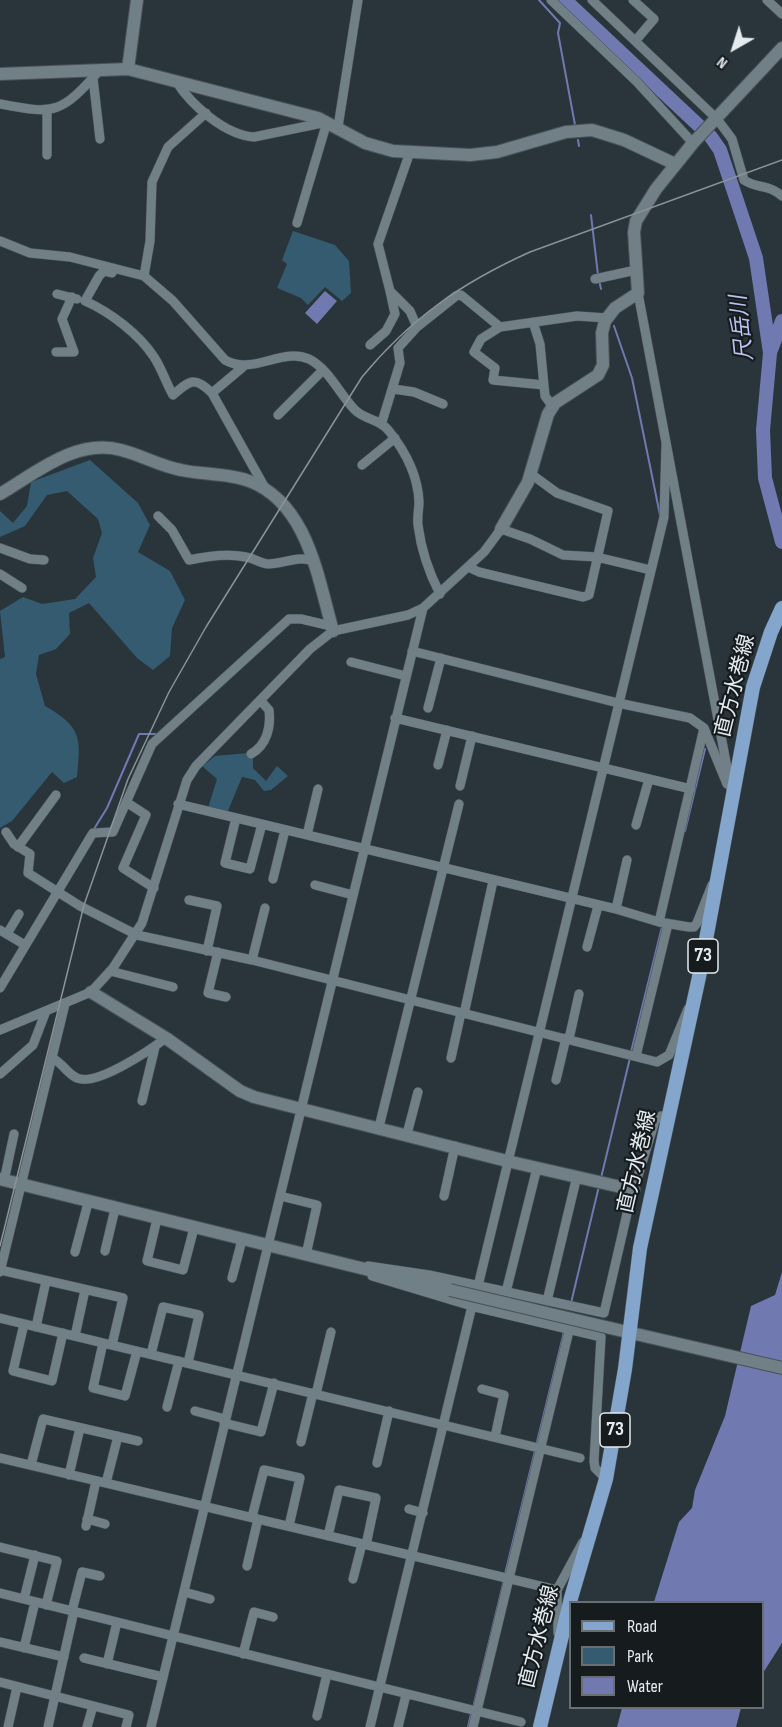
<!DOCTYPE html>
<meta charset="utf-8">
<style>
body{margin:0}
#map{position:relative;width:782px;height:1727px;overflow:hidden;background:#29353b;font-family:"Sofia Sans Condensed",sans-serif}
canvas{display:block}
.legend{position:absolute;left:569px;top:1601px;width:195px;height:108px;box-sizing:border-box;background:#161b1e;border:2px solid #686e72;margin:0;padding:8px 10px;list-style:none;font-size:18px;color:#e4ebef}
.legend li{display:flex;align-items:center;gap:12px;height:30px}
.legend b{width:30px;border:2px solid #686e72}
.north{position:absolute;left:704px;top:18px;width:60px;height:60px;-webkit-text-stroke:4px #161b1e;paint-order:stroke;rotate:219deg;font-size:16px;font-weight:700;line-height:24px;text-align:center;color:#e4ebef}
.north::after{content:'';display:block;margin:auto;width:21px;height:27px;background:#e4ebef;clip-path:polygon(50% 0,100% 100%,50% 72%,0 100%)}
</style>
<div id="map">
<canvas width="782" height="1727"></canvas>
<ul class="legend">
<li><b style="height:8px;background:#84a6cd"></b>Road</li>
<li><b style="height:16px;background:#345b6f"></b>Park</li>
<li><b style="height:16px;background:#7179b1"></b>Water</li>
</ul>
<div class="north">N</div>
</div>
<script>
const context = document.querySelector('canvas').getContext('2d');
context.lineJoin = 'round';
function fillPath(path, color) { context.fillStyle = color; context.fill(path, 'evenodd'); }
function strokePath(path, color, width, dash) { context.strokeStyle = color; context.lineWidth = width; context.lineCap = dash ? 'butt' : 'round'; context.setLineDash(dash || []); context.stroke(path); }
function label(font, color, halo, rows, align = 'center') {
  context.font = font + ' "Sofia Sans Condensed","Noto Sans JP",sans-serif'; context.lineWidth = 4.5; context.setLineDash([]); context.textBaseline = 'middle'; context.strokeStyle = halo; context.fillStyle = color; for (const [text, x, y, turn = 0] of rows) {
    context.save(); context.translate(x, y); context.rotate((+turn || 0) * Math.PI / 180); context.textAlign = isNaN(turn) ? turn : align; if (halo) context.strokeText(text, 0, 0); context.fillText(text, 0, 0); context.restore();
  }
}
fillPath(new Path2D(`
 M293 231 335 245 349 261 351 293 342 301 325 287 308 305 301 298 277 288 287 264 282 260Z
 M90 460 138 503 150 525 138 552 170 571 185 600 172 628 170 656 153 670 137 658 89 603 69 613 70 634 56 649 39 655 36 674 45 706C82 727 81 738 77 777L64 783 52 772 12 821 0 828V659L5 657 0 611 23 597 42 604 75 599 96 577 93 558 102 533 98 519 67 491 47 495 25 526 0 537V511L13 523 27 506 31 482Z
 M248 753 253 759V768L266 781 277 766 288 776 271 790 264 791 255 780 242 777 228 811 208 808 217 779 202 766 215 756Z`), '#345b6f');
fillPath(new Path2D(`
 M325 291 337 301 317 324 305 313Z
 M782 1272V1643L763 1673 762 1602H654L679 1522 692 1508 695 1490 725 1416 751 1306 775 1295Z
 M622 1708H741L736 1727H617Z`), '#7179b1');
strokePath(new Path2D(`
 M539 0 560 23 558 33 575 125
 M578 140 579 146
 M591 215 598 275
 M599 280 601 289
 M614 326 632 378 660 515
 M94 829 107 808 139 734H157
 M685 831 705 749
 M631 1052 662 927
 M601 1178 630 1058
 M571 1303 599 1186
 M536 1446 564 1332
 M505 1574 535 1451
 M473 1708 504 1580
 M468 1727 471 1714`), '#7179b1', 2);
strokePath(new Path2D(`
 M565 0 711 137 720 150 756 258 770 353 763 430 765 478 782 542
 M771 350 782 321`), '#7179b1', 14);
const street = new Path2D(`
 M551 0 637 82 693 143
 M592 0 717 119 732 139 744 180C757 189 769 184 782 196
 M633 0 654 19 636 40
 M767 0 782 14
 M93 78 100 139
 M176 81C191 105 225 135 254 137L327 122 297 223
 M0 104C57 115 61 113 100 70
 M47 111V155
 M338 127 358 0
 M0 241 30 253 70 257 144 276 173 301 225 360C253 376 281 347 309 359 329 369 340 395 355 410 365 420 380 419 389 431 405 451 418 476 419 502 419 509 417 517 418 525 421 549 429 573 440 594
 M112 273 104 271 99 276 85 301C110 312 139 334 154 357 162 369 166 383 173 395 190 380 195 376 212 393L265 488
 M144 276 150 241 152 182 168 147 206 113
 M595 279 636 270
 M638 293 731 789
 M57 294 77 299
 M533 322 540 344 545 396 553 407
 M417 327 456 296 461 295 500 327 577 316 607 318
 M500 327 481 339 474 352 495 368 493 380 544 385
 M370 345 386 331 395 314 390 291
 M56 352H74L62 319 72 297
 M393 389 414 392 443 404
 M212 393 243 367
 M278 415 323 370
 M382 422 400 363 398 348 417 327 410 311 390 291 378 244 410 152
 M362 465 395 438
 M158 516 172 530 189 560C207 556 228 553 246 557 254 558 259 563 268 564 284 564 298 555 314 561
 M0 548 30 559 44 560
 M468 567 479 572 583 597 589 595 608 511 557 493 531 474
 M0 574 22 588
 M412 651 618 703 690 718 704 728 727 784
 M351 662 406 676
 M428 708 441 658
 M395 718 691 789
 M251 754C267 745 271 727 269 710L260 700
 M438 765 447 730
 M460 786 472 736
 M126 802 146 815 123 868 154 888
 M178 804 616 909 659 922 689 927H694L697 923 712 885
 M236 818 225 863 250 869 262 824
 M636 825 649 779
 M6 832 14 844 30 854 28 873 80 906 137 935 252 960 657 1062 669 1055 688 1009
 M307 835 318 789
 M18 847 56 795
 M273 879 285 830
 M315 885 353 895
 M189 900 217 906 207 951
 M616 909 627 860
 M659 922 704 728
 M0 930 25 945
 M7 934 19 914
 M587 947 598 906
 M218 952 208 993 226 997
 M252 960 265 908
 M110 971 173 987
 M0 988 91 836 93 833 113 832 152 744 289 619H301L331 626
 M464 1014 493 881
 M0 1030 91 992 113 968 142 923 187 780 196 766 310 649 333 631 408 615 423 608 484 552 501 529 530 539 563 555 597 557 651 570
 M569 1039 579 994
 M636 1056 668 924
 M52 1058C63 1063 67 1074 77 1078 96 1087 150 1050 166 1038
 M451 1058 461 1013
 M0 1074 33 1045 46 1011
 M556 1080 566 1038
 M142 1101 155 1047
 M379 1127 459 804
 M407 1134 418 1092
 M4 1181 14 1134
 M280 1196 317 1205 306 1255
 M444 1196 455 1146
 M157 1219 147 1261 183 1270 194 1228
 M105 1251 115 1209
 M75 1252 88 1203
 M368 1266 429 1275 604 1313 629 1205 655 1121 661 1116H670
 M0 1270 123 1298 112 1345
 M0 1272 65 1004
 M372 1276 475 1307 601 1337 594 1461 595 1468 606 1479
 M232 1278 242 1240
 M478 1286 664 517 666 444
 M506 1292 537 1168
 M547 1301 577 1176
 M0 1318 580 1458
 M24 1324 13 1371 52 1381 63 1333
 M36 1327 46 1281
 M75 1336 85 1290
 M103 1343 93 1388 125 1396 137 1351
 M151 1354 163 1307 199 1315 188 1363
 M482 1389 504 1395 495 1437
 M316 1394 331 1332
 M167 1407 179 1361
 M195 1411 225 1419
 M224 1423 261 1432 274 1383
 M301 1442 313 1393
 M0 1458 557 1590
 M377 1463 389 1411
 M31 1465 43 1419 138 1441
 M69 1475 80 1428
 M106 1483 118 1436
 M409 1509 423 1513
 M252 1517 264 1470 300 1478 289 1526
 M87 1519 105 1524
 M86 1526 96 1481
 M328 1536 339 1490 376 1498 366 1545
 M0 1547 57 1561 46 1605
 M247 1566 258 1519
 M353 1579 362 1544
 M184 1592 210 1599
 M0 1593 521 1722
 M24 1599 35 1555
 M72 1611 82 1572 100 1576
 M558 1633 557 1590 583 1542
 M0 1642 64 1657
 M24 1648 35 1602
 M243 1654 254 1612 273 1617
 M84 1658 163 1677
 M107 1664 117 1622
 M0 1682 129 1715 126 1727
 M317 1716 327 1674
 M8 1727 17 1687
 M48 1727 74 1611
 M87 1727 93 1706
 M151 1727 423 608
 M370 1727 472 1306
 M398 1727 406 1695
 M473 1727 569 1331`);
const secondary = new Path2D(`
 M128 69 137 0
 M0 74 128 69 318 118 365 143 393 151 470 155 497 152 566 132 592 130 624 140 675 164
 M0 494C36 473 76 438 121 450 141 455 160 466 181 470 203 475 228 473 249 481 308 503 318 579 333 631
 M501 529 528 482 548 414 555 403 598 375 603 365 602 333 605 321 615 308 638 293 634 232 636 221 656 189 693 143 782 48
 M91 992 166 1038 240 1091 254 1097 507 1161 634 1190
 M0 1179 450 1290
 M610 1328 782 1368`);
const primary = new Path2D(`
 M540 1727 571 1598 606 1479 625 1369 640 1248 699 977 753 687 771 632 782 608`);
strokePath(street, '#485257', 10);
strokePath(secondary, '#485257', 14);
strokePath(primary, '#485257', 15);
strokePath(street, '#717f86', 9);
strokePath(secondary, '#717f86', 12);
strokePath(primary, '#84a6cd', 14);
strokePath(new Path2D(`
 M0 1246 84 905 128 779 169 692 206 627 362 377C411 318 461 283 530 252L782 160`), '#8a9398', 1.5);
const secondaryBridge = new Path2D(`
 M450 1290 610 1328`);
strokePath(secondaryBridge, '#485257', 14, []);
strokePath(secondaryBridge, '#717f86', 12);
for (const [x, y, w] of [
 [703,956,30],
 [615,1430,30]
]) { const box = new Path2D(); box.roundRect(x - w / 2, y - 17, w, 34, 4.5); context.fillStyle = '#161b1e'; context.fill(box); strokePath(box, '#e4ebef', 1.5); }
label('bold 20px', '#e4ebef', null, [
 ["73",703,956],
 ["73",615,1430]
]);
label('21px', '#e4ebef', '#161b1e', [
 ["直方水巻線",736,686,-76],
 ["直方水巻線",638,1162,-77],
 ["直方水巻線",540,1637,-76]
]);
label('italic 22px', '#bac3f4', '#161b1e', [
 ["尺岳川",743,328,-96]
]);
</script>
